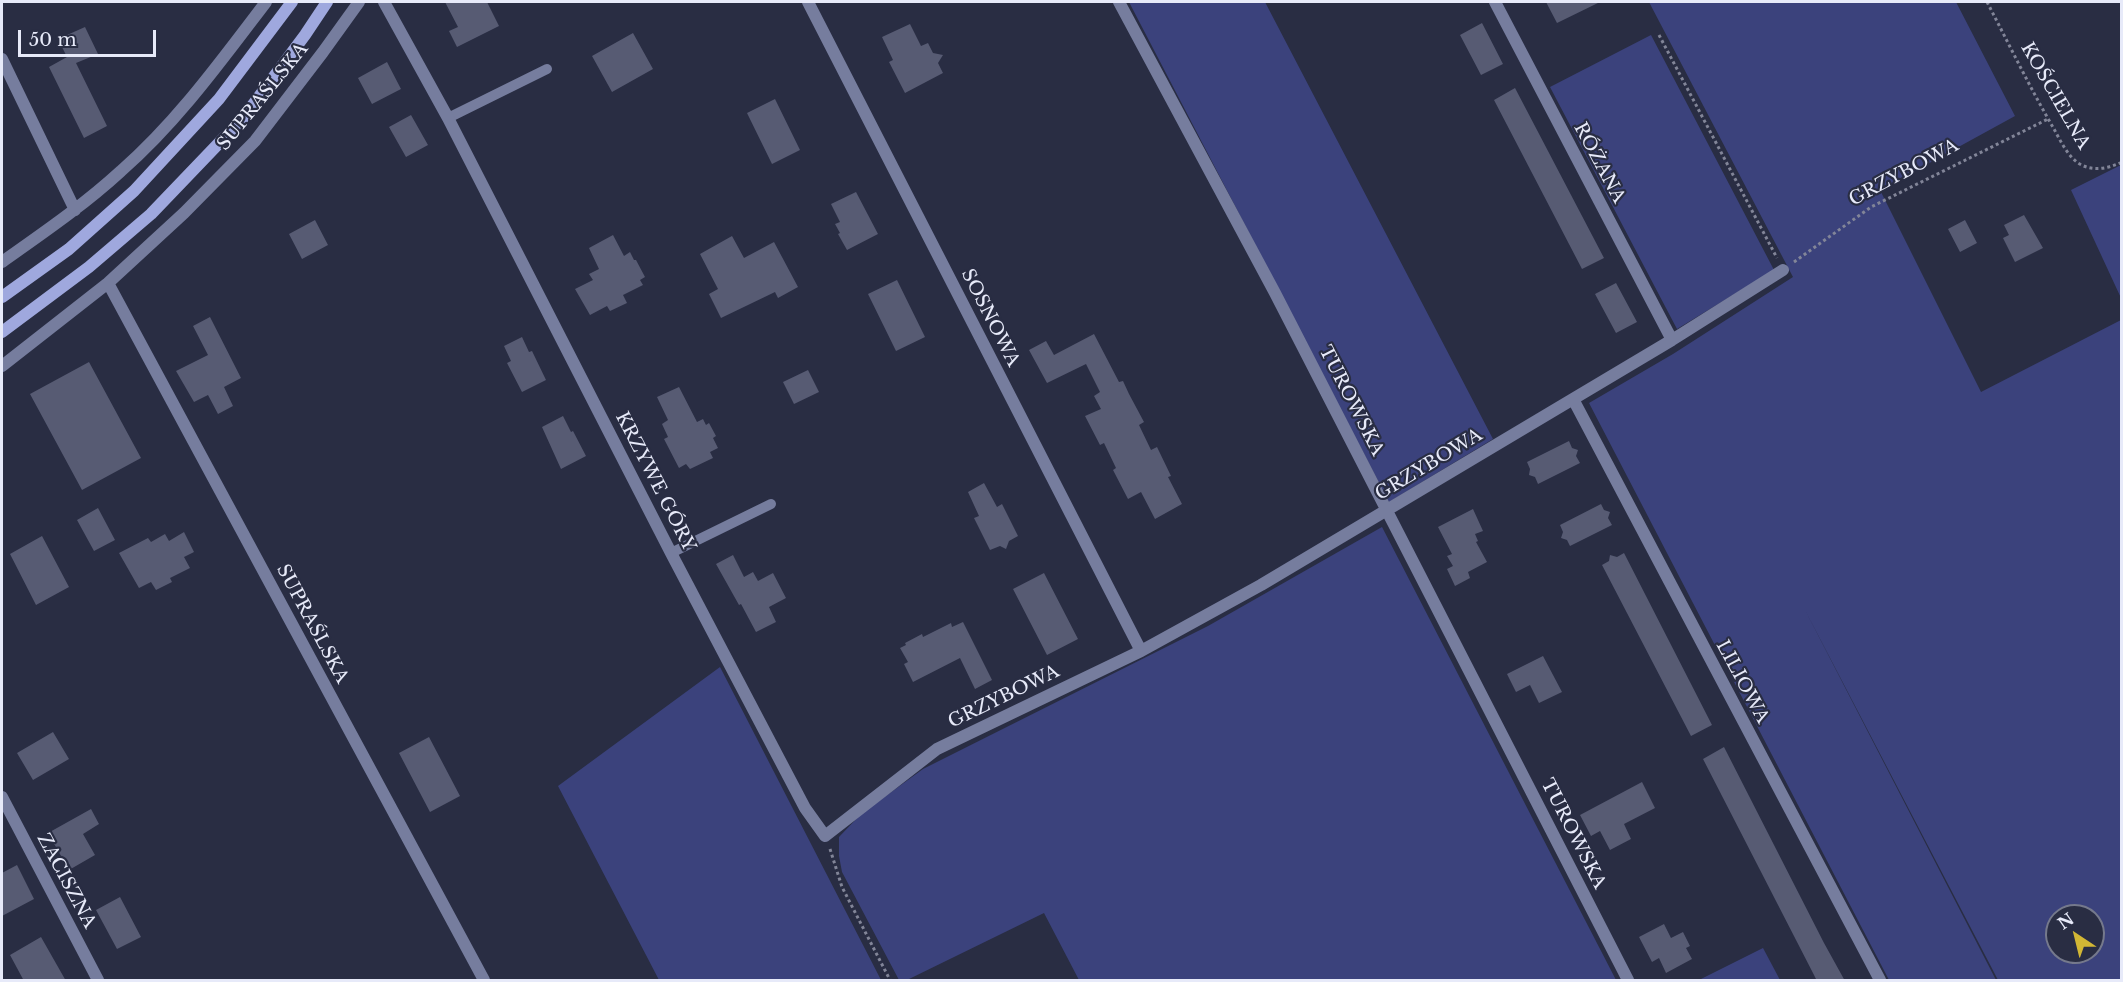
<!DOCTYPE html>
<meta charset="utf-8">
<style>
body{margin:0}
#map{position:relative;width:2123px;height:982px;overflow:hidden;background:#292d43;font-family:"Libre Baskerville",serif}
canvas{display:block}
.frame{position:absolute;inset:0;border:3px solid #e7eaf9;pointer-events:none}
.north{position:absolute;left:2045px;top:904px;width:60px;height:60px;box-sizing:border-box;background:#292d43;border:2px solid #75798c;border-radius:50%;rotate:325deg;font-size:16px;font-weight:700;line-height:24px;text-align:center;color:#e7eaf9}
.north::after{content:'';display:block;margin:auto;width:21px;height:27px;background:#d2b735;clip-path:polygon(50% 0,100% 100%,50% 72%,0 100%)}
.scale{position:absolute;left:18px;top:30px;width:138px;height:27px;box-sizing:border-box;border:3px solid #e7eaf9;border-top:0;padding-left:8px;font-size:18px;line-height:21px;white-space:nowrap;color:#e7eaf9;-webkit-text-stroke:4px #292d43;paint-order:stroke}
</style>
<div id="map">
<canvas width="2123" height="982"></canvas>
<div class="frame"></div>
<div class="north">N</div>
<div class="scale">50 m</div>
</div>
<script>
const context = document.querySelector('canvas').getContext('2d');
context.lineJoin = 'round';
function fillPath(path, color) { context.fillStyle = color; context.fill(path, 'evenodd'); }
function strokePath(path, color, width, dash) { context.strokeStyle = color; context.lineWidth = width; context.lineCap = dash ? 'butt' : 'round'; context.setLineDash(dash || []); context.stroke(path); }
function label(font, color, halo, rows, align = 'center') {
  context.font = font + ' "Libre Baskerville",serif'; context.lineWidth = 4.5; context.setLineDash([]); context.textBaseline = 'middle'; context.strokeStyle = halo; context.fillStyle = color; for (const [text, x, y, turn = 0] of rows) {
    context.save(); context.translate(x, y); context.rotate((+turn || 0) * Math.PI / 180); context.textAlign = isNaN(turn) ? turn : align; if (halo) context.strokeText(text, 0, 0); context.fillText(text, 0, 0); context.restore();
  }
}
fillPath(new Path2D(`
 M1129 2H1265L1493 439 1389 502Z
 M1649 2H1956L2015 116 1880 190 1981 392 2121 320V980H1998L1804 608 1996 980H1889L1589 403 1673 354 1793 277ZM2057 916H2093V952H2057Z
 M1651 35 1774 270 1677 329 1550 87Z
 M2121 165V298L2071 190Z
 M1382 527 1616 980H1079L1044 913 907 980H899L842 872 839 856V837L861 814 923 769 1208 626Z
 M720 667 881 980H659L558 786Z
 M1763 948 1780 980H1699Z`), '#3b427c');
fillPath(new Path2D(`
 M445 2H487L499 26 457 47 449 31 458 27Z
 M1546 2H1600L1557 23Z
 M1482 23 1503 64 1481 75 1460 35Z
 M910 24 921 46 928 43 933 53 943 55 938 63 943 73 905 93 889 62 893 60 882 37Z
 M85 27 98 54 76 63 107 126 84 138 49 67 67 57 58 39Z
 M633 33 653 69 612 92 592 56Z
 M387 62 401 89 372 104 358 78Z
 M1515 88 1604 258 1582 269 1494 100Z
 M775 99 800 150 772 164 747 113Z
 M411 115 428 145 406 157 389 127Z
 M856 192 878 234 847 250 838 234 840 233 835 224 840 222 831 204Z
 M2024 215 2043 248 2015 262 2003 238 2009 235 2004 225Z
 M315 220 328 245 302 259 289 234Z
 M1965 220 1977 243 1960 252 1948 229Z
 M613 235 624 256 630 252 634 260H636L645 277 640 280 643 285 623 295 627 303 610 311 607 306 590 315 575 289 593 280 589 274 599 269 589 248Z
 M732 236 744 258 774 242 798 287 778 298 775 292 721 318 709 294 718 289 700 254Z
 M897 280 925 337 896 351 868 294Z
 M1616 283 1637 322 1616 333 1595 294Z
 M210 317 241 378 224 387 233 406 218 414 208 395 194 402 176 371 208 355 193 326Z
 M1094 334 1119 382 1123 381 1129 394 1144 422 1139 425 1151 450 1157 447 1171 476 1168 477 1182 504 1155 519 1141 492 1128 499 1113 470 1116 468 1104 443 1100 445 1085 416 1101 409 1094 396 1100 392 1086 364 1047 383 1029 350 1046 341 1054 355Z
 M522 337 529 352 532 351 546 380 522 392 507 363 511 361 504 346Z
 M89 362 141 458 82 490 30 394Z
 M808 370 819 392 794 404 783 382Z
 M679 387 697 422 703 419 706 425 709 423 716 436 713 438 718 448 710 452 713 458 690 469 686 464 679 468 664 439 668 437 662 424 668 420 657 397Z
 M563 416 571 432 573 431 586 456 561 469 542 427Z
 M1569 441 1572 448 1578 450 1576 456 1580 463 1538 484 1535 477 1529 475 1530 469 1527 462Z
 M984 483 997 507 1002 504 1018 536 1009 541 1006 549 1000 546 990 550 974 518 979 516 968 492Z
 M1601 504 1604 510 1610 512 1608 518 1612 525 1570 546 1567 540 1561 538 1563 532 1560 525Z
 M98 508 115 540 94 551 77 520Z
 M1473 509 1483 531 1475 534 1478 541 1476 542 1487 562 1468 572 1470 578 1455 586 1447 569 1453 566 1447 556 1452 554 1438 527Z
 M184 532 194 552 184 557 190 568 170 578 172 582 156 590 151 582 139 588 119 553 148 538 151 542 165 534 169 541Z
 M42 536 69 587 36 605 10 554Z
 M1624 553 1712 725 1691 736 1602 565 1609 561 1610 555 1617 557Z
 M733 555 744 577 753 572 758 581 773 573 786 598 769 607 776 622 756 632 741 604 739 605 716 564Z
 M1044 573 1078 639 1047 655 1013 589Z
 M963 622 992 680 975 689 960 658 913 682 904 664 908 662 900 648 906 645 905 643 922 634 923 637 951 623 952 627Z
 M1543 656 1562 692 1539 703 1530 685 1516 692 1507 674Z
 M53 732 69 759 33 780 17 753Z
 M429 737 460 796 430 812 399 753Z
 M1724 747 1824 943 1845 981H1817L1814 975 1703 759Z
 M1642 782 1655 808 1624 824 1631 839 1610 850 1600 831 1591 836 1580 815Z
 M91 809 99 824 83 834 95 855 69 870 48 833Z
 M17 865 34 899 2 916V873Z
 M120 897 141 937 117 949 96 910Z
 M1664 924 1671 938 1683 932 1690 946 1686 948 1692 959 1666 973 1659 958 1652 962 1639 937Z
 M41 937 66 981H24L10 955Z`), '#575b73');
strokePath(new Path2D(`
 M1987 2C2009 44 2030 88 2054 129 2060 140 2067 155 2078 163 2092 172 2107 169 2122 162
 M1659 35 1777 258
 M1794 262 1871 207 2048 119
 M830 849 842 887 890 980`), '#828598', 3, [3, 3]);
strokePath(new Path2D(`
 M448 118 547 69
 M671 553 771 504`), '#767d9e', 10);
strokePath(new Path2D(`
 M384 2 448 118 671 553 805 808 825 836 937 749 1141 651 1261 585 1672 340 1783 270
 M808 2 1141 651
 M1119 2 1275 293 1628 980
 M1495 2 1672 340
 M2 59 75 210
 M2 262C43 233 84 205 121 171 177 122 221 61 266 2
 M108 283 484 980
 M2 366 108 283 184 213 255 141 323 52 359 2
 M1573 399 1880 980
 M2 797 98 980`), '#767d9e', 12);
strokePath(new Path2D(`
 M2 297 69 249 134 191 219 99 292 2
 M2 332 89 267 151 214 243 118 305 35 327 2`), '#9fa8de', 12);
label('18px', '#e7eaf9', '#292d43', [
 ["KOŚCIELNA",2055,96,60],
 ["SUPRAŚLSKA",263,97,-51],
 ["RÓŻANA",1599,163,62],
 ["GRZYBOWA",1904,173,-28],
 ["SOSNOWA",990,318,63],
 ["TUROWSKA",1351,401,63],
 ["GRZYBOWA",1429,465,-31],
 ["KRZYWE GÓRY",655,482,63],
 ["SUPRAŚLSKA",312,624,62],
 ["LILIOWA",1742,682,62],
 ["GRZYBOWA",1004,697,-26],
 ["TUROWSKA",1573,834,63],
 ["ZACISZNA",66,881,62]
]);
</script>
